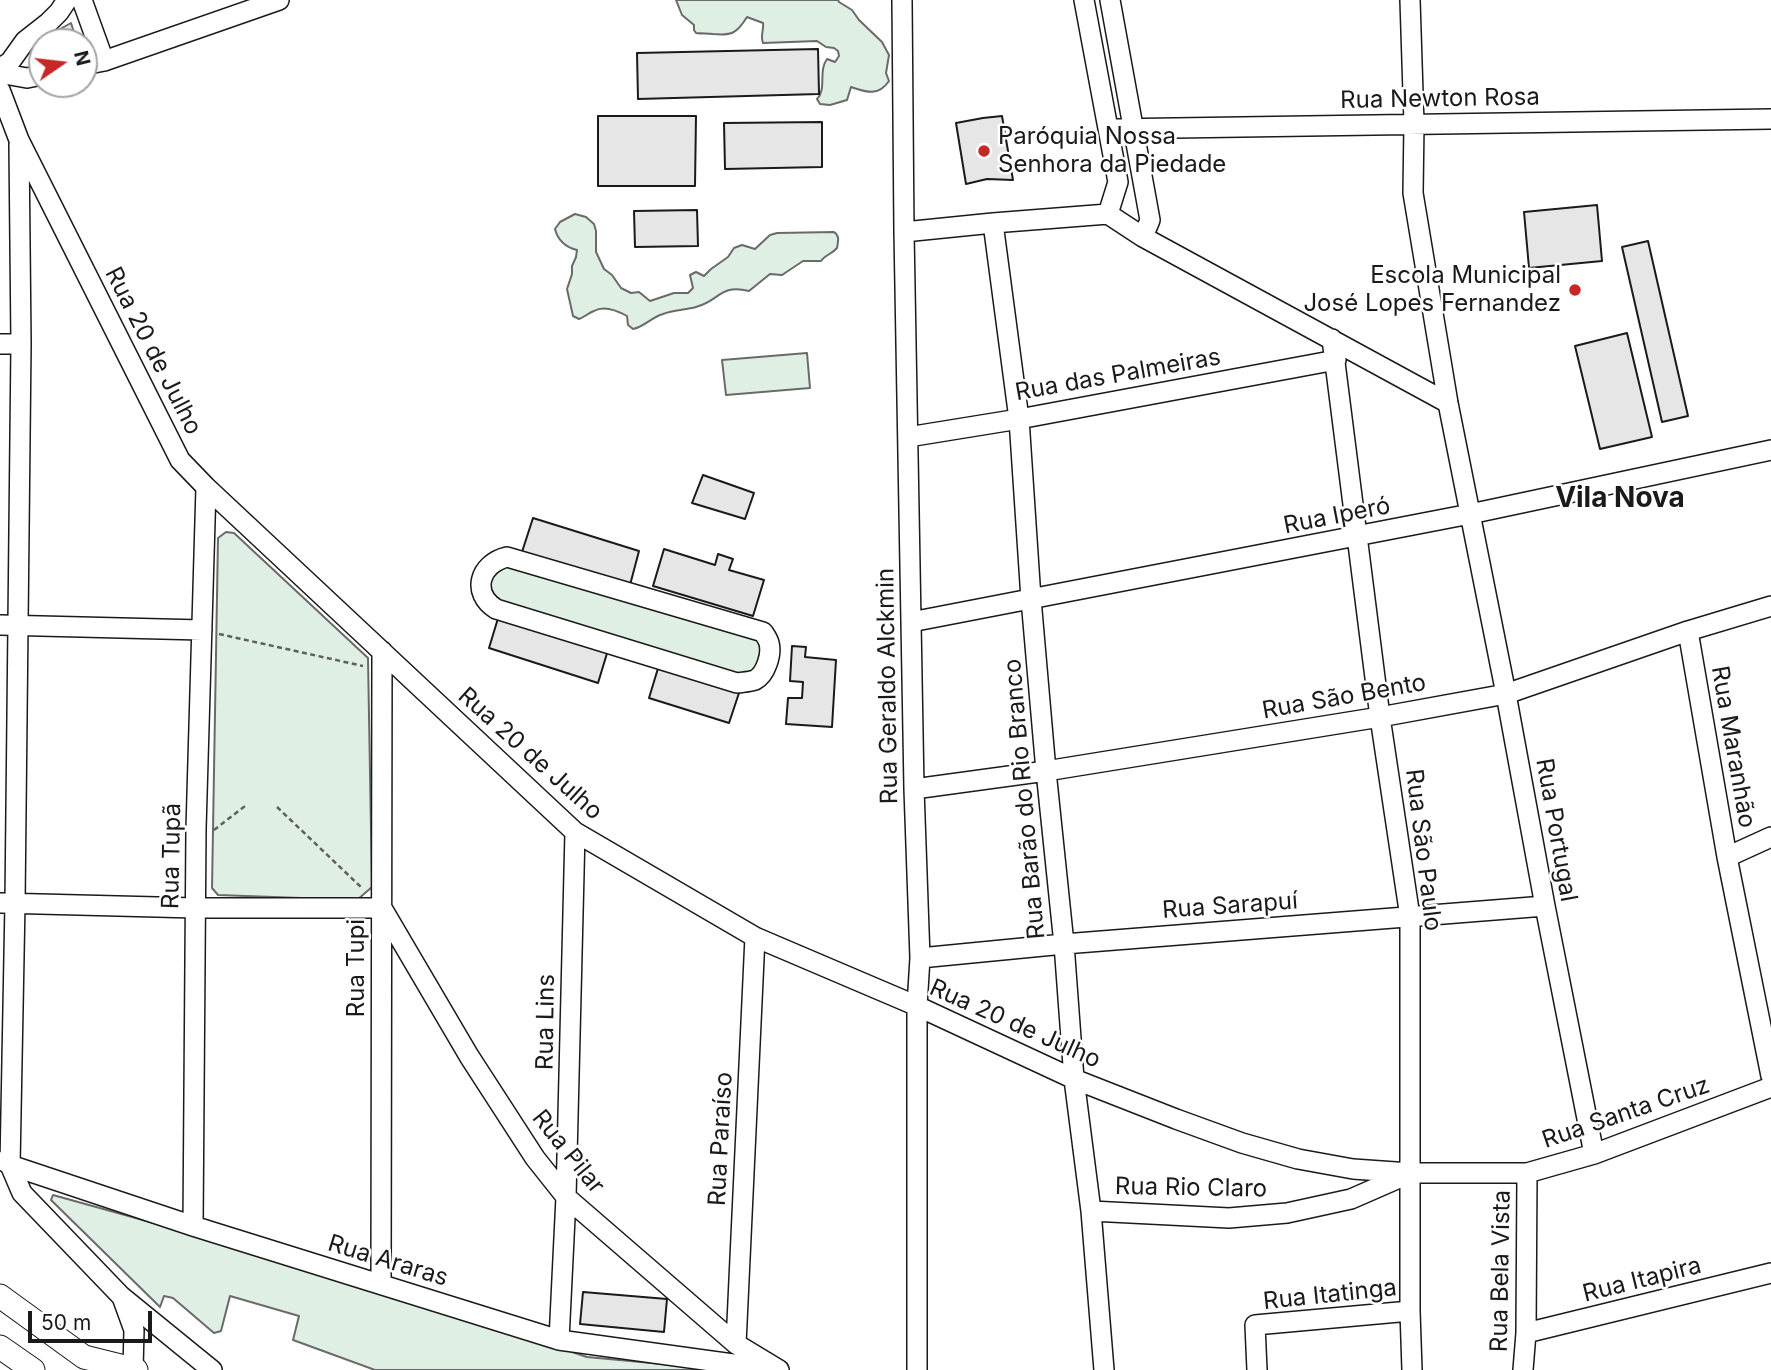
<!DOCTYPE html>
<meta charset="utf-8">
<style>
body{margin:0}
#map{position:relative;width:1771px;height:1370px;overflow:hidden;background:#fff;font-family:Inter,sans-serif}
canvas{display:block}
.north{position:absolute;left:28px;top:28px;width:70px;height:70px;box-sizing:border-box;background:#fff;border:2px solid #a3a3a3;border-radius:50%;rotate:76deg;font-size:19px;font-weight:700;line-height:28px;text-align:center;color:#1a1a1a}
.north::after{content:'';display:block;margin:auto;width:24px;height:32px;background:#c62828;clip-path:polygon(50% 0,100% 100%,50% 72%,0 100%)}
.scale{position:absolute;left:28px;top:1311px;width:124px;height:32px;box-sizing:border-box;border:4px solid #1a1a1a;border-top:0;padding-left:9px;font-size:21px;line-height:24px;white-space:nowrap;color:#1a1a1a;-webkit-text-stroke:5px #fff;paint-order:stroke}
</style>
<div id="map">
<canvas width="1771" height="1370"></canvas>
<div class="north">N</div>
<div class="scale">50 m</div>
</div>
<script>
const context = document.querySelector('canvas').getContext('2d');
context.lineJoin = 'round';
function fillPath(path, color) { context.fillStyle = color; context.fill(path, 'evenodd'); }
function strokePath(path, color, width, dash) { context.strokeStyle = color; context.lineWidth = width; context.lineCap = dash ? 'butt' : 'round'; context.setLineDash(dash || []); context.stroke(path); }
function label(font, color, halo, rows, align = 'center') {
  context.font = font + ' Inter,sans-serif'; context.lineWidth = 5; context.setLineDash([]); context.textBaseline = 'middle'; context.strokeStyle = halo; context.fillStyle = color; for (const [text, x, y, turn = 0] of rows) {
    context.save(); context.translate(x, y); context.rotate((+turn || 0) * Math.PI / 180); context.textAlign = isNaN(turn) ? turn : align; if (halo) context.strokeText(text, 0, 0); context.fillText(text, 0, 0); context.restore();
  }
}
const green = new Path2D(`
 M676 0H838L839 2 852 10 859 20 882 42 889 55 886 73 889 81C878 97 866 92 851 87L847 100 830 105 820 104 817 99C827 89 818 71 827 59L835 62 839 56 838 51 834 48 826 47 817 41 763 43C760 36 764 30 763 23L747 17C737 33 732 36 713 34 708 33 702 34 696 33L694 30V25L682 15Z
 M71 23 77 42H42V55L40 56 36 51 44 38Z
 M575 214 586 217 594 224 596 231V252L604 269 612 275 621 288 631 293 639 292 650 301 674 293H688L693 288 690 275 696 272 704 276 711 269 728 257 734 248 742 245 755 249 770 235 777 233 834 232C840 236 838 241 837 248 832 254 825 255 821 261H803L782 275 770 274 749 291C719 284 720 301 696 307 686 310 673 310 663 314 652 317 644 327 633 329L628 325 627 316C618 311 604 305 594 311 588 313 585 317 579 319L573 316 567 289 572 274V266L576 257 577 250C565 247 558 241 555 229L560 222Z
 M807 353 810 388 726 395 722 360Z
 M226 532 234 533 368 658 372 887 357 900 218 895 212 888 218 538Z
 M495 563 767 643 751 680 508 610 484 586Z
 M53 1195 186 1232 450 1311 587 1357 727 1370H375L293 1340 299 1316 230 1296 221 1331 214 1333 173 1298 164 1296 160 1307 51 1200Z`);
fillPath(green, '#e0efe3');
strokePath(green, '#6a6a6a', 2);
const building = new Path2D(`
 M818 49 819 94 638 99 637 53Z
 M598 116H696L695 186H598Z
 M1002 116 1013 180 987 179 966 184 956 123 983 118Z
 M822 122V167L725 169 724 123Z
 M1597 205 1602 261 1529 268 1524 212Z
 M697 210 698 246 635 247 634 211Z
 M1648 241 1688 416 1662 422 1622 247Z
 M1627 333 1652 437 1600 449 1575 346Z
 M703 475 754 493 745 519 692 503Z
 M533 518 639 551 630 585 522 552Z
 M664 549 715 565 718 554 733 559 729 570 764 580 753 616 653 586Z
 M499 615 608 650 598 683 489 648Z
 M792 646 806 647 805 657 836 660 832 727 786 724 788 698H802L803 682 790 681Z
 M659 665 740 690 729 723 649 698Z
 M583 1292 667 1299 664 1332 580 1324Z`);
fillPath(building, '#e6e6e6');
strokePath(building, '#1a1a1a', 2);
const minor = new Path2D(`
 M82 0 104 61
 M902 0 904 232 914 789 920 958 917 1006V1370
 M1084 0 1118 182 1108 214
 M1110 0 1150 220 1143 237
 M1410 0 1414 124 1413 193 1448 403 1506 694 1545 906 1594 1154
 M84 65 104 61 279 0
 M0 68 10 62 25 41 48 23 59 12 67 0
 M0 73 27 78 42 75
 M0 90 19 140 180 460 206 487 575 832 755 937 917 1006 1074 1079 1176 1119 1242 1143 1298 1159 1353 1169 1410 1173H1527L1594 1154 1771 1087
 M1109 129 1771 119
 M19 144 21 344 15 903 10 1165 22 1193 121 1296 212 1370
 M993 223 1019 419 1031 599 1046 771 1064 944 1074 1079 1091 1211 1104 1370
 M904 232 993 223 1108 214 1143 237 1448 403
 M1332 339 1380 717 1410 917V1311L1412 1370
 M0 344H21
 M908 437 1019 419 1336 360
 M507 557 763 632C765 635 768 639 769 643 772 654 766 674 755 680 749 682 743 682 737 683L496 609C471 593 479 564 507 557Z
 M911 622 1470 514 1771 450
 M0 625 202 630
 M1688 631 1727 857 1771 1076
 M914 789 1046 771 1380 717 1506 694 1688 631 1771 606
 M1727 857 1771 837
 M0 903 196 908H382L469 1056 535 1158 566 1197 736 1344 779 1370
 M920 958 1064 944 1545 906
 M4 1161 10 1165 193 1226 559 1340 769 1369
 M1091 1211 1229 1218 1287 1213 1351 1199 1406 1175
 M193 1226 196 829 206 487
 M381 1284 382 651
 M122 1297 134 1330 133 1369
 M1526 1333 1771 1273
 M559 1340 566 1197 575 832
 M736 1344 755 937
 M1257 1370 1255 1325 1410 1311
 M1523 1370 1526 1333 1527 1173`);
const major = new Path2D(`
 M0 1296 84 1357 136 1370
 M0 1347 33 1370`);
strokePath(minor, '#1a1a1a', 22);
strokePath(major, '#1a1a1a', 25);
strokePath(new Path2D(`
 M219 634 363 666
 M277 807 363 889
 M214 830 245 806`), '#5f5f5f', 2.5, [5, 3.5]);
strokePath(minor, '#fff', 19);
strokePath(major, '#fff', 23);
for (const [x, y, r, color] of [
 [984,151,7,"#c62828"],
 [1575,290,7,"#c62828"]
]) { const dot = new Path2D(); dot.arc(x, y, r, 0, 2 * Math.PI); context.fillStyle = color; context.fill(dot); strokePath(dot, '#fff', 2.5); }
label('24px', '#1a1a1a', '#fff', [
 ["Rua Newton Rosa",1440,99,-1],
 ["Rua 20 de Julho",153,351,63],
 ["Rua das Palmeiras",1118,375,-10],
 ["Rua Iperó",1337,516,-11],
 ["Rua Geraldo Alckmin",888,686,-91],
 ["Rua São Bento",1344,697,-10],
 ["Rua Maranhão",1733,747,80],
 ["Rua 20 de Julho",530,754,42],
 ["Rua Barão do Rio Branco",1025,799,-95],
 ["Rua Portugal",1556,830,80],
 ["Rua São Paulo",1423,850,83],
 ["Rua Tupã",172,856,-89],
 ["Rua Sarapuí",1230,906,-4],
 ["Rua Tupi",357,968,-90],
 ["Rua Lins",546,1022,-89],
 ["Rua 20 de Julho",1015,1024,24],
 ["Rua Santa Cruz",1626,1113,-19],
 ["Rua Paraíso",721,1139,-87],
 ["Rua Pilar",568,1152,51],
 ["Rua Rio Claro",1191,1188,1],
 ["Rua Araras",388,1261,17],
 ["Rua Bela Vista",1501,1271,-89],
 ["Rua Itapira",1642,1280,-14],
 ["Rua Itatinga",1330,1295,-6]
]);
label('24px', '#1a1a1a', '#fff', [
 ["Paróquia Nossa",998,137],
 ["Senhora da Piedade",998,165],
 ["Escola Municipal",1561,276,"right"],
 ["José Lopes Fernandez",1561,304,"right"]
], 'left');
label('bold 28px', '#1a1a1a', '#fff', [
 ["Vila Nova",1620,499]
]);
</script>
